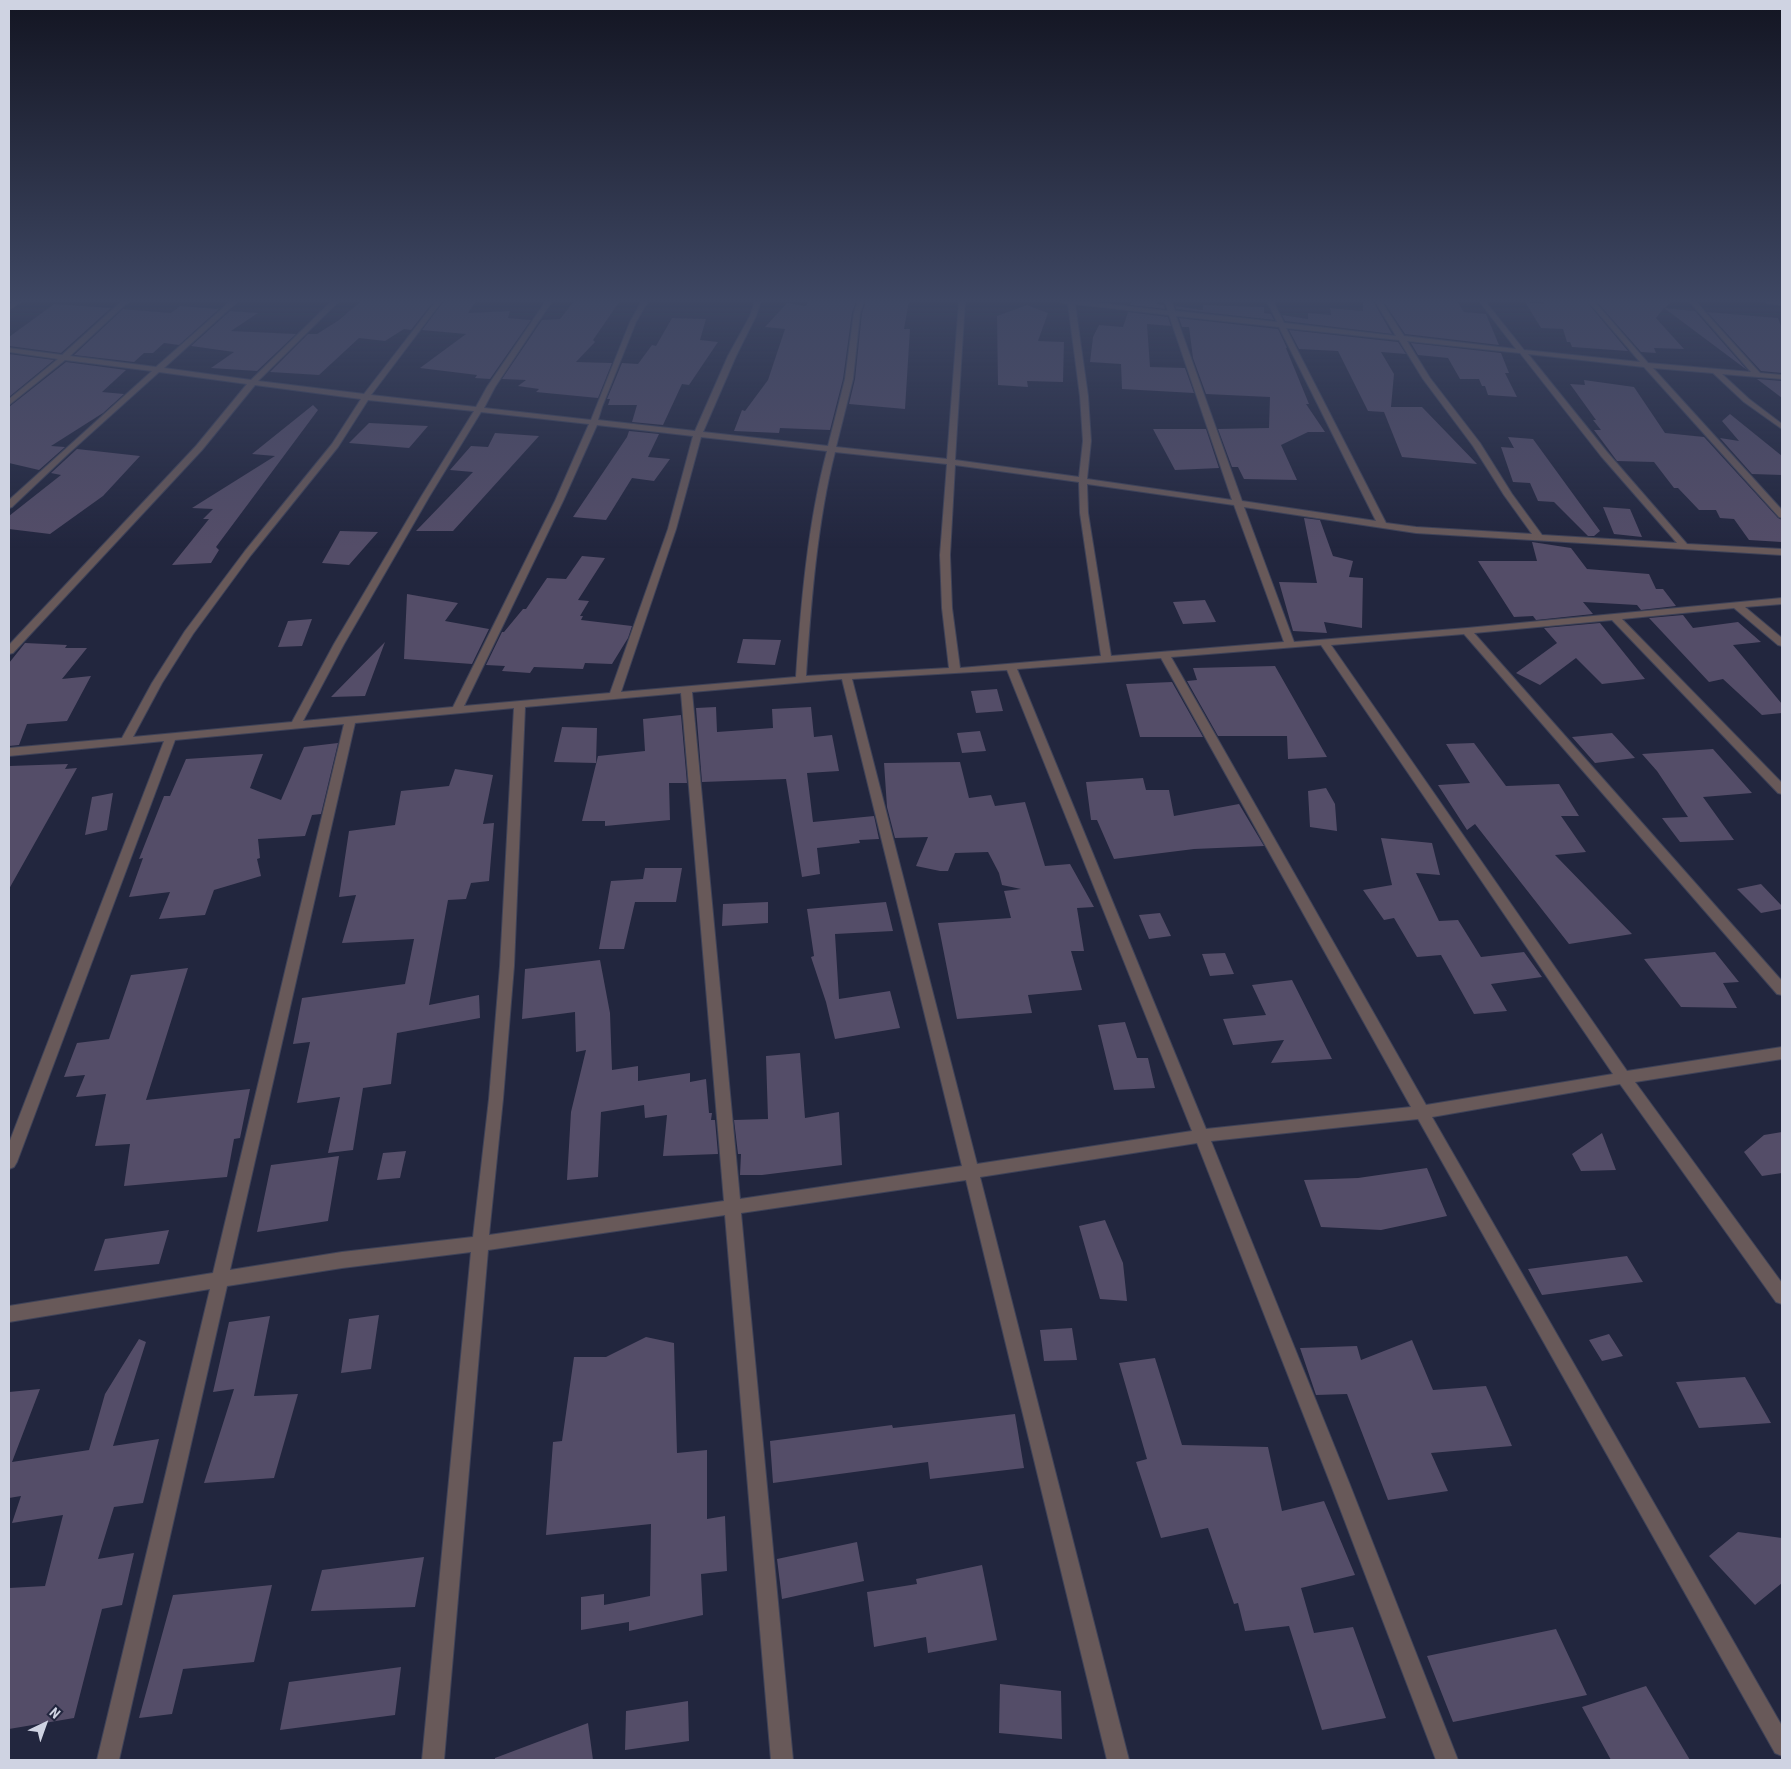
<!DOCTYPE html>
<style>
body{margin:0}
#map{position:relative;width:1791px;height:1769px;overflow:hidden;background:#22263e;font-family:"Roboto Condensed",sans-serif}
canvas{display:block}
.frame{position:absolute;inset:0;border:10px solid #cfd3e2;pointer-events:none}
.north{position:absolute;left:20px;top:1699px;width:50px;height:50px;-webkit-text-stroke:4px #22263e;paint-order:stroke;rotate:42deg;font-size:14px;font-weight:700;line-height:20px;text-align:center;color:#cfd3e2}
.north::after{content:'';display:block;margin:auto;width:18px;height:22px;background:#cfd3e2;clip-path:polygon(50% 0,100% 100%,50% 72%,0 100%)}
</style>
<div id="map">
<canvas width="1791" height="1769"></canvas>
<div class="frame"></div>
<div class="north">N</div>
</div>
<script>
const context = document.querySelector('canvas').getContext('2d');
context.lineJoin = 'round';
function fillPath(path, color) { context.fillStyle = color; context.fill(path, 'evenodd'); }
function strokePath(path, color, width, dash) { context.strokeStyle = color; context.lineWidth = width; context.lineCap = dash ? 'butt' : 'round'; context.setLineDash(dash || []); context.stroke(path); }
fillPath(new Path2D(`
 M361 301H434L411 330 404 329 385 341 359 338 319 375 270 372 308 334H317L339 320Z
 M444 301H476L468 313 510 311 508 318 531 320 490 379 475 378 477 375 420 368 466 334 422 330Z
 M574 301H620L593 340 595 342 576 362 612 363 598 398 536 392 539 389 518 386 526 380 502 379 542 320 560 319Z
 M809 301H856L852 313 843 379 830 430 780 428 779 433 734 431 742 410 745 411 768 380 785 329 765 327 787 303 806 306Z
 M866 301H909L904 329H910L905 409 849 404 855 379 862 313Z
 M1132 301H1158L1157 304 1164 305 1165 309 1130 305Z
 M1363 301H1373L1392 334 1285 321 1282 315 1308 319V313L1331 315 1330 308 1363 311Z
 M1383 301H1457L1464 312 1486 314 1499 345 1405 334Z
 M1542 301H1586L1628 351 1572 347 1570 342H1567L1563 329 1541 328 1525 302 1544 304Z
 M1596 301H1672L1665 308 1695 311 1747 370 1664 308 1656 318 1684 349 1654 348 1656 353 1641 352Z
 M54 304 111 308 61 353 9 346V337Z
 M1027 305 1048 313 1038 341 1064 342 1063 382 1027 381 1028 387 998 385 997 316Z
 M1203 305 1264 307V313L1271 314 1274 320 1176 309 1175 306 1203 310Z
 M180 306 219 309 179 345 164 343 153 353H144L134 362 74 355 123 309 171 313Z
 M230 311 258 313 231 331 296 334 257 371 211 368 234 352 191 346Z
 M1128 312 1168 317 1171 326 1147 324 1150 367 1185 368 1194 393 1122 389 1121 364 1090 362 1093 337 1099 325 1123 327Z
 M1707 312 1778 318 1782 328V373L1761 371Z
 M672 318 706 319 700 340 718 342 689 385 682 384 663 425 632 422 637 405H608L610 399H607L622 363 638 364 652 345 656 346Z
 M1179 318 1278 329 1287 348H1286L1309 404H1306L1325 432H1308L1281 445 1297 480 1244 479 1238 467H1232L1218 429 1269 428 1270 397 1206 394 1193 358 1189 327H1182Z
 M1289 330 1398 342 1406 354 1381 352 1394 374 1391 407H1422L1477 464 1402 457 1384 412 1368 411 1338 351 1299 349Z
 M1411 343 1501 353 1509 373H1505L1517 397 1488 395 1485 386H1482L1479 379H1460L1448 358 1418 355Z
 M9 354 54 360 9 397Z
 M66 362 126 370 102 392 124 394 103 413 51 446 65 447 39 470 9 463V407Z
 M1757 379 1782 381V398Z
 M1584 380 1634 387 1665 433 1704 437 1778 518 1782 520V542L1749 540 1734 519 1720 518 1716 510H1699L1678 488H1674L1654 462 1617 461 1594 430H1601L1593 420H1596L1570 384 1585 385Z
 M313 405 318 410 216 547 219 550 211 563 172 565 209 519H203L213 509 192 508 275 456 252 454Z
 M1730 414 1782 456V475L1752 474 1720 438 1739 441 1722 421Z
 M369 423 428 426 409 448 349 443Z
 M1153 429H1206L1219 468 1175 470Z
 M629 431 659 434 648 457 670 459 654 481 632 478 606 520 573 517 627 437Z
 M495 433 539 436 453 531H416L473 472 450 470 471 446 488 447Z
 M1508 437 1533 439 1600 531 1594 536H1588L1554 502 1538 501 1530 483 1513 482 1501 447 1514 448Z
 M77 449 140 456 103 496 50 534 9 529V516L61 475 51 473Z
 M1603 507 1630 509 1642 537 1614 534Z
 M1304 518 1320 520 1333 556 1353 561 1349 577 1363 578 1362 628 1324 622 1327 633 1293 631 1279 582 1317 583Z
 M340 531 378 532 349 565 322 563Z
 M1532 542 1571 548 1587 569 1649 574 1656 589H1663L1676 606 1641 610 1637 605 1583 602 1593 614 1536 620 1533 616 1514 617 1478 561H1537Z
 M582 556 605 558 578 600 589 601 580 616H583L581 620 632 626 628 638 612 664 585 663 583 669 534 667 530 673 502 671 505 666 486 665 502 632H504L523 609H526L547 578 566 579Z
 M407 594 458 603 445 621 489 629 472 664 404 659Z
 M1205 600 1216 622 1183 624 1173 602Z
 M1683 615 1693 628 1738 622 1761 642 1733 645 1782 704V713L1762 715 1723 679 1709 682 1649 618Z
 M312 619 302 646 278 647 288 621Z
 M1600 623 1645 679 1602 684 1576 658 1540 685 1516 673 1557 643 1544 628Z
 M743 639 781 640 775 665 737 663Z
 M385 642 365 696 331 697Z
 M25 643 67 645 65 648H87L62 679 91 676 67 721 27 724 19 745 9 746V663Z
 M1275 666 1327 757 1288 759 1287 736H1218L1187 681 1197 680 1193 668Z
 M1172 682 1203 737H1140L1126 684Z
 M997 689 1003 711 976 713 971 691Z
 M716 707 717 732 773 728 772 709 811 707 814 737 832 735 839 771 807 773 813 822 874 816 879 839 859 840 860 843 817 848 820 874 802 877 786 779 702 782 696 708Z
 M681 715 687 783H669L670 820 605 826V821H582L598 756 645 751 643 719Z
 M562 727 597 728 596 763 554 762Z
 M980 731 986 751 962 753 957 733Z
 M1612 733 1635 758 1595 763 1572 737Z
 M338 743 321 814 312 815 305 836 258 839 260 858 257 859 261 876 214 890 205 915 159 919 170 892 129 897 143 858 139 859 164 796H170L186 759 263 754 250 788 281 800 304 747Z
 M1474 743 1506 786 1559 784 1579 816H1561L1586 852 1555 855 1632 934 1569 944 1475 824 1467 830 1438 785 1470 783 1446 744Z
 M1713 749 1752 793 1703 797 1734 840 1680 842 1662 818 1688 817 1657 771 1642 754Z
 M960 762 969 798 991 795 995 806 1025 802 1045 866 1070 864 1094 907 1077 908 1084 951H1071L1082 990 1028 995 1032 1013 957 1019 938 923 1011 918 1004 891 1021 889 1002 885 999 873 988 852 955 853 948 871H940L916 866 928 837 895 838 887 807 884 763Z
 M68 764 65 769 77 768 9 889V766Z
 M455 769 493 775 483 824 494 823 489 881 471 883 466 899 448 900 429 1005 479 995 480 1018 397 1033 391 1084 363 1088 353 1150 328 1153 340 1097 297 1103 310 1042 293 1044 302 998 405 984 414 939 342 943 356 895 339 897 349 831 395 825 401 791 449 786Z
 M1143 778 1146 790H1169L1174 816 1239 804 1264 846 1194 849 1114 859 1097 820H1091L1086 782Z
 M1326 788 1335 804 1337 831 1310 827 1308 791Z
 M113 793 107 830 85 835 92 797Z
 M1381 838 1432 843 1440 875 1416 873 1439 921 1458 920 1481 957 1524 952 1542 977 1491 984 1507 1011 1474 1014 1441 955 1417 957 1394 918 1384 920 1363 890 1392 885Z
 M645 868H682L676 902H635L624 949H599L611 881 643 879Z
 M1761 884 1782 906V909L1761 913 1737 889Z
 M768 902V923L722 926 723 904Z
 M886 902 893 931 835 934 839 999 890 991 900 1028 835 1039 826 1002 811 957 814 956 807 909Z
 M1160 913 1171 936 1149 939 1139 915Z
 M1715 952 1739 982 1723 983 1737 1008 1681 1007 1644 959Z
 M1225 953 1234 974 1210 976 1202 954Z
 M600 960 610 1013 612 1070 638 1066V1081L690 1073V1082L706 1079 709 1113H712L711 1120H715L718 1154 663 1156 667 1115 645 1118 644 1105 601 1112 598 1177 567 1180 571 1112 586 1050 576 1052 575 1012 522 1019 525 969Z
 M188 968 146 1100 250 1089 240 1138 234 1139 227 1177 124 1186 130 1144 95 1146 106 1094 76 1097 85 1075 64 1077 77 1043 109 1039 131 975Z
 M1292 980 1332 1059 1271 1063 1284 1040 1233 1045 1223 1019 1266 1015 1252 985Z
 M1125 1022 1137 1058H1148L1155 1088 1114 1090 1098 1025Z
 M800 1053 805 1118 839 1112 842 1165 762 1175H740L741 1154H738L734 1120 768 1119 766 1056Z
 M1782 1132V1173L1762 1176 1744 1152 1764 1135Z
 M1602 1133 1616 1170 1581 1171 1572 1154Z
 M406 1151 400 1178 377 1180 383 1153Z
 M339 1156 328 1221 257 1232 271 1165Z
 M1427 1168 1447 1216 1381 1230 1321 1227 1304 1180 1358 1178Z
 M1105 1220 1123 1263 1127 1301 1100 1299 1079 1226Z
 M169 1230 159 1264 94 1271 105 1239Z
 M1627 1256 1643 1282 1542 1295 1528 1269Z
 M379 1315 371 1369 341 1373 349 1319Z
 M270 1316 254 1396 298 1394 274 1478 204 1483 234 1389 213 1392 229 1322Z
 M1072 1328 1077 1360 1044 1361 1040 1330Z
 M1609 1334 1623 1356 1602 1361 1589 1340Z
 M646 1337 674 1343 677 1453 707 1450V1519L725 1516 727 1571 701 1574 703 1615 629 1631V1622L581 1630V1597L604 1594V1605L650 1596 651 1524 546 1535 553 1442 562 1441 574 1357H606Z
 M139 1339 146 1342 113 1446 159 1439 143 1503 114 1507 98 1559 134 1553 122 1605 102 1609 74 1718 9 1729V1588L45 1586 63 1515 12 1523 21 1496 9 1498V1392L40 1389 12 1462 89 1450 105 1394Z
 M1412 1340 1433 1390 1486 1386 1512 1446 1431 1453 1448 1491 1388 1500 1347 1394 1316 1395 1300 1348 1357 1346 1361 1360Z
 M1155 1358 1182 1445 1268 1447 1282 1511 1324 1501 1355 1575 1301 1588 1314 1633 1353 1627 1386 1718 1322 1730 1289 1626 1245 1631 1238 1603 1234 1604 1208 1528 1161 1538 1136 1462 1147 1459 1119 1363Z
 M1745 1377 1771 1423 1699 1428 1676 1382Z
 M1015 1414 1024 1468 930 1479 928 1462 773 1483 770 1441 892 1425 893 1428Z
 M1738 1532 1782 1538V1583L1755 1605 1709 1556Z
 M857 1542 864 1581 782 1599 777 1559Z
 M424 1557 415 1607 311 1611 322 1570Z
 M982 1565 997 1640 928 1653 926 1637 874 1647 867 1592 917 1584 916 1579Z
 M272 1585 254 1662 183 1669 172 1714 139 1718 173 1595Z
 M1556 1629 1587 1695 1453 1722 1427 1656Z
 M401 1667 395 1715 280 1730 289 1682Z
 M1000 1684 1061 1691 1062 1739 999 1733Z
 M1646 1686 1690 1760H1611L1582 1707Z
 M688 1701 689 1741 625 1750 626 1711Z
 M588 1723 593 1760H495V1758Z`), '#544d68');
const street = new Path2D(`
 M15 301H22L9 310V305Z
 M122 301H129L70 356 156 367 231 301H238L164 368 251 380 332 301H339L258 381 364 394 436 301H442L371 395 476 407 487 387 546 301H552L495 387 484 408 591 420 630 322 642 301H648L636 322 602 407 598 420 695 431 728 356 750 316 755 301H761L756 316 736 356 703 432 828 446 845 379 854 313 858 301H864L860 313 853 379 836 447 947 459 959 301H965L955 460 1079 477 1083 441 1080 396 1068 304 1059 301H1078L1168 311 1165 301H1171L1175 311 1277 322 1267 301H1273L1284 323 1396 336 1375 301H1381L1404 336 1516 349 1479 301H1485L1524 350 1640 362 1588 301H1594L1648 363 1751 372 1689 301H1695L1760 373 1782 375V379L1722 374 1749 399 1782 424V429L1744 402 1713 373 1653 368 1782 510V518L1779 517 1644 367 1528 354 1607 452 1687 544 1782 549V555L1416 533 1244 507 1294 642 1467 628 1782 598V604L1745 607 1782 638V646L1778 645 1734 608 1622 619 1782 783V794L1778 793 1612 620 1474 633 1782 981V995L1777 994 1464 634 1331 645 1627 1071 1782 1047V1059L1635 1082 1782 1283V1304L1776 1302 1620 1084 1432 1117 1782 1726V1756L1775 1753 1418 1119 1211 1141 1350 1485 1458 1760H1436L1331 1485 1197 1143 980 1177 1129 1760H1107L966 1180 741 1213 793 1760H771L725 1215 488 1250 444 1760H422L471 1252 342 1268 227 1286 119 1760H97L210 1289 9 1322V1306L213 1273 344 724 175 740 17 1162 14 1167 9 1169V1143L164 741 9 756V748L122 738 152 683 185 631 245 551 332 444 361 399 255 385 202 450 13 653 9 654V645L196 446 247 384 159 372 69 453 12 507 9 508V500L152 371 65 360 9 405V399L58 359 9 352V348L62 355ZM1075 304 1169 315 1232 500 1087 479 1091 441 1088 396ZM1176 316 1279 327 1376 521 1242 501ZM1286 328 1399 340 1423 379 1473 446 1504 495 1532 534 1416 527 1386 523ZM1407 341 1520 353 1601 456 1677 543 1542 535 1512 494 1480 443 1430 378ZM368 400 474 411 421 497 334 644 292 722 133 737 162 683 193 634 251 555 338 447ZM481 412 589 424 555 501 453 707 303 721 344 644 429 497ZM597 425 693 436 668 529 610 693 464 706 563 501ZM701 437 827 451C808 522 801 603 796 677L621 692 676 529ZM835 452 947 464 940 555 942 608 949 668 806 676C811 604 817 522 835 452ZM955 465 1079 482 1080 513 1101 656 960 668 952 608 950 555ZM1087 484 1234 505 1284 642 1111 656 1088 513ZM1321 645 1613 1074 1426 1105 1171 657ZM1161 658 1411 1107 1206 1129 1017 669ZM1007 670 1192 1131 977 1164 852 679ZM842 679 962 1166 740 1199 692 692ZM681 693 724 1201 489 1235 503 1099 514 966 525 707ZM514 708 500 966 489 1099 473 1237 342 1252 230 1270 355 723Z
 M1764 301H1782V305L1767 303Z`);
strokePath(street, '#3e4258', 2);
fillPath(street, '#685959');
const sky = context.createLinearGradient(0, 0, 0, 548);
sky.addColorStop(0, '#131522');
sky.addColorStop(0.55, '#3e4763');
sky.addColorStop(1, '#3e476300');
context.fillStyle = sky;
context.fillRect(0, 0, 1791, 548);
</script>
